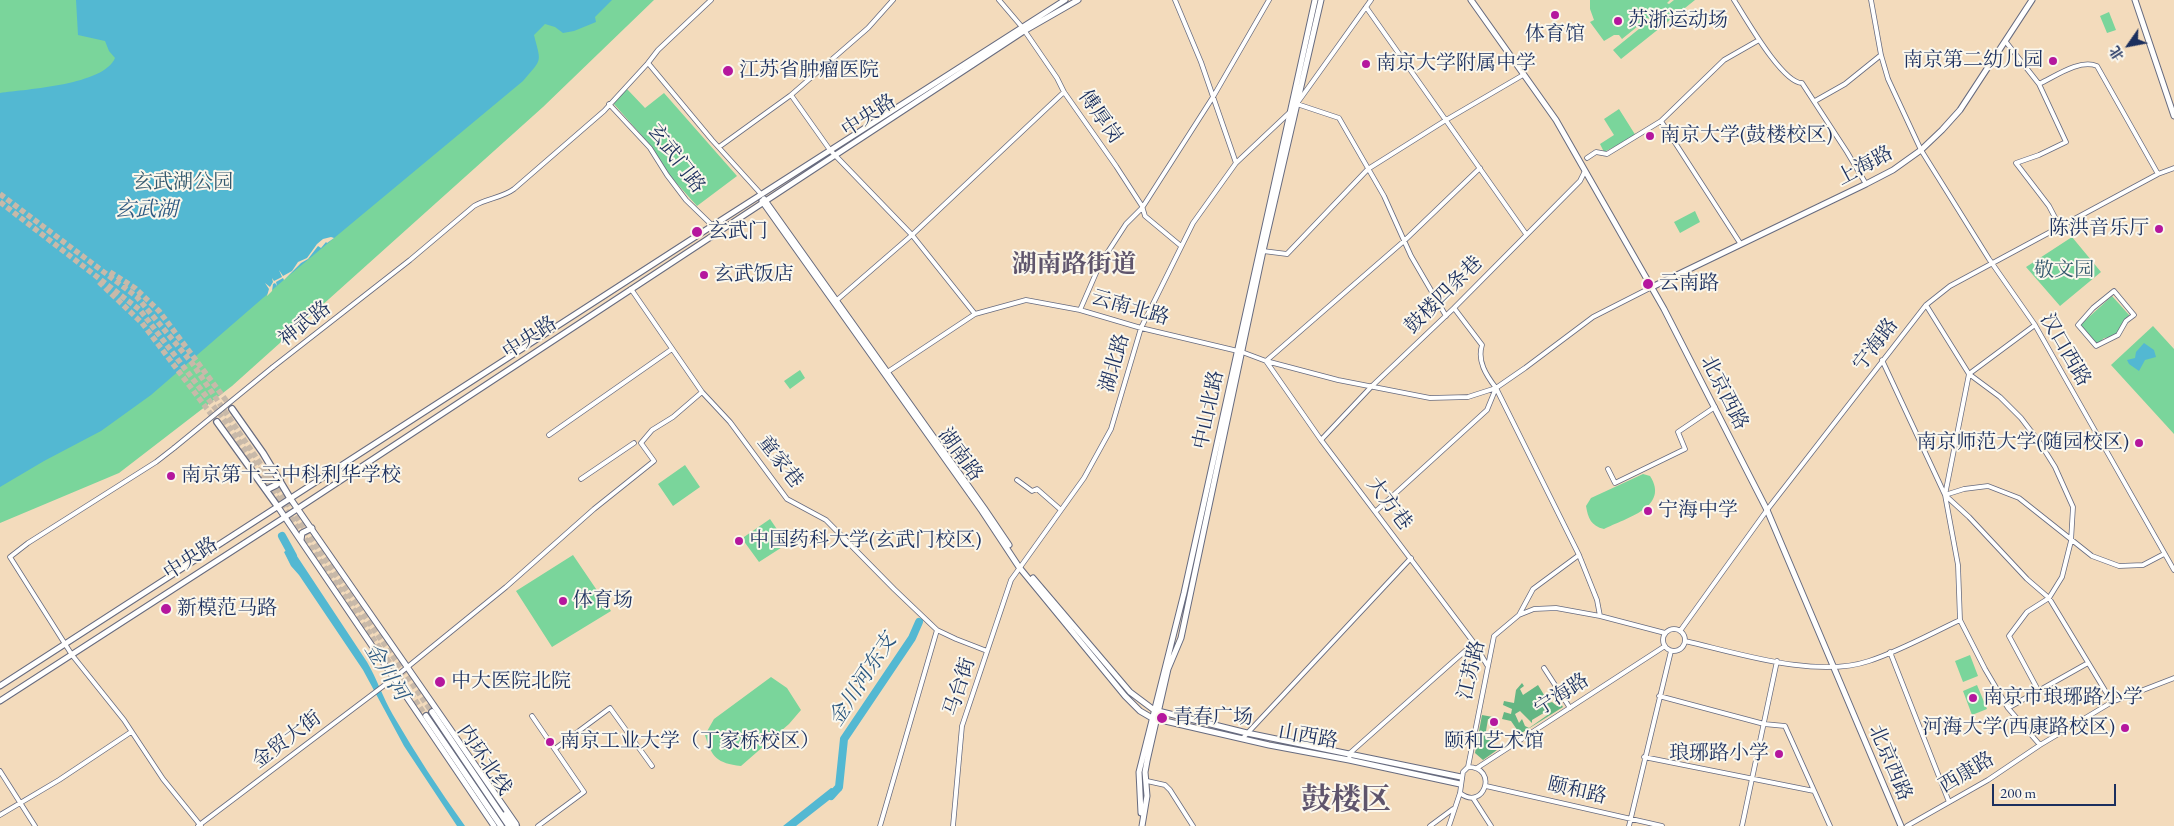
<!DOCTYPE html>
<meta charset="utf-8">
<style>
body{margin:0}
#map{position:relative;width:2174px;height:826px;overflow:hidden;background:#f3dbbc;font-family:"EB Garamond","Noto Serif SC",serif}
canvas{display:block}
.north{position:absolute;left:2104px;top:20px;width:50px;height:50px;-webkit-text-stroke:4px #fbf7ec;paint-order:stroke;rotate:237deg;font-size:14px;font-weight:700;line-height:20px;text-align:center;color:#1b2f5e}
.north::after{content:'';display:block;margin:auto;width:18px;height:22px;background:#1b2f5e;clip-path:polygon(50% 0,100% 100%,50% 72%,0 100%)}
.scale{position:absolute;left:1992px;top:784px;width:124px;height:22px;box-sizing:border-box;border:2px solid #1b2f5e;border-top:0;padding-left:6px;font-size:15px;line-height:18px;white-space:nowrap;color:#1b2f5e;-webkit-text-stroke:4px #fbf7ec;paint-order:stroke}
</style>
<div id="map">
<canvas width="2174" height="826"></canvas>
<div class="north">北</div>
<div class="scale">200 m</div>
</div>
<script>
const context = document.querySelector('canvas').getContext('2d');
context.lineJoin = 'round';
function fillPath(path, color) { context.fillStyle = color; context.fill(path, 'evenodd'); }
function strokePath(path, color, width, dash) { context.strokeStyle = color; context.lineWidth = width; context.lineCap = dash ? 'butt' : 'round'; context.setLineDash(dash || []); context.stroke(path); }
function label(font, color, halo, rows, align = 'center') {
  context.font = font + ' "EB Garamond","Noto Serif SC",serif'; context.lineWidth = 4; context.setLineDash([]); context.textBaseline = 'middle'; context.strokeStyle = halo; context.fillStyle = color; for (const [text, x, y, turn = 0] of rows) {
    context.save(); context.translate(x, y); context.rotate((+turn || 0) * Math.PI / 180); context.textAlign = isNaN(turn) ? turn : align; if (halo) context.strokeText(text, 0, 0); context.fillText(text, 0, 0); context.restore();
  }
}
fillPath(new Path2D(`
 M0 0H654L543 107 232 386 119 473 0 523Z
 M1590 0H1670L1667 3 1669 4 1674 0H1695L1621 59 1613 50 1650 20 1648 18 1622 39 1619 35H1614L1604 41 1590 22 1594 20 1590 9Z
 M2109 12 2116 30 2107 33 2100 16Z
 M627 89 645 108 664 93 737 176 697 206 671 177 651 146 613 103Z
 M1619 109 1636 136 1604 152 1600 144 1614 135 1604 119Z
 M1695 211 1700 222 1680 233 1674 222Z
 M2072 237 2101 272 2060 306 2026 267Z
 M2112 296 2130 316C2123 327 2119 337 2104 338L2097 345 2079 326Z
 M2153 326 2174 349V434L2111 365Z
 M800 370 805 378 790 389 784 381Z
 M685 465 700 487 673 506 658 484Z
 M1643 474 1650 476C1670 507 1626 518 1604 529 1591 526 1588 518 1586 506L1591 498Z
 M770 519 787 544 759 562 743 540 744 537Z
 M573 555 611 611 552 647 516 591Z
 M1970 655 1978 676 1963 682 1955 661Z
 M771 677 787 688 801 710 789 724 741 766C717 763 712 758 705 735L714 719Z
 M1977 685 1987 709 1972 715 1963 691Z`), '#7ad59b');
fillPath(new Path2D(`
 M1522 683 1524 686 1520 689 1523 695 1538 685 1549 703 1552 702 1557 706 1561 704 1563 707 1520 734 1511 721 1502 719 1504 712 1511 714 1512 709 1503 705 1504 701 1514 703 1516 690ZM1520 711 1532 723V720L1547 711 1549 714 1529 728 1525 726 1522 719 1519 723 1515 714Z
 M1482 715 1493 717V720L1488 719 1485 737 1492 738 1496 728 1498 729 1492 742 1497 750 1483 760 1475 753Z`), '#63b683');
fillPath(new Path2D(`
 M76 0H612L595 17 596 22 574 31 563 33 555 27 545 24 534 35C541 63 543 58 523 81L286 278 151 395 101 431 44 461 0 487V93C27 89 104 85 115 58L109 51 105 41 78 35Z
 M2144 343 2154 350 2156 357 2145 360 2139 371 2129 364 2127 360 2135 358 2136 352Z
 M291 547 367 662C377 679 383 698 393 715 415 753 439 790 465 826H457L404 746 363 670 299 575 291 566 284 552Z
 M831 788 842 790 796 826H783Z`), '#53b8d2');
fillPath(new Path2D(`
 M331 237 334 238 327 243 326 242 321 248 318 246 308 259 301 263 284 280 283 278 276 282 277 286 275 283 273 284 272 291 267 296 269 289 265 283 270 287 273 282 272 278 274 281 282 277 279 270 283 276 292 271 298 262 307 258 317 244 323 239Z`), '#f3dbbc');
strokePath(new Path2D(`
 M282 536 293 556
 M831 796 839 787 844 739 912 638 919 622`), '#53b8d2', 8);
strokePath(new Path2D(`
 M0 194 137 297 192 363 344 587 432 712
 M0 202 140 310 225 421 426 716
 M110 272 135 288 159 311 231 407
 M99 282 142 323 217 422`), '#c8b9a9', 5.5, [5.5, 3]);
const minor = new Path2D(`
 M711 0 658 50 648 63 712 140 761 194
 M893 0 868 28 791 95 830 150 912 235 975 314
 M999 0 1022 27 1057 78 1064 92 1116 166 1142 206 1145 216 1181 246
 M1175 0 1201 62 1236 163
 M1734 0C1745 17 1782 83 1802 83L1847 152 1866 184
 M1871 0 1881 55 1888 79 1921 150 1989 259 2035 325 2174 570
 M1366 7 1526 234
 M2006 42 2039 84 2066 142 2039 155 2016 163 2049 206 2060 227
 M2039 84C2056 76 2079 59 2097 66L2158 174
 M1815 101 1845 84 1881 55
 M1298 102 1371 0
 M609 104 650 148 667 175 686 200 719 232
 M1297 104 1339 118 1384 196 1411 256 1446 316
 M719 147 791 95
 M1587 158 1596 152 1607 154 1661 121
 M1480 168 1404 241 1266 361 1321 440 1474 643 1487 665
 M1740 243 1661 121 1724 60 1759 40
 M1263 251 1287 254 1368 169 1446 120 1523 75
 M631 289 702 392 730 422 787 499 826 520 894 589 937 630 956 639 987 651
 M2114 291 2134 315 2126 321 2118 335 2096 346 2078 325 2093 308Z
 M837 300 912 235 1064 92
 M1926 305 1969 374 2000 397 2021 418 2040 443 2055 467 2073 507 2071 541 2062 577 2049 598 2027 612 2009 636 2038 690
 M1454 308 1482 345C1477 361 1486 375 1496 388L1579 555 1597 600 1600 616
 M1080 310 1100 264 1126 224 1142 208 1213 97 1269 0
 M1882 360 1945 495 1958 565 1960 620 1985 669 2008 708 2040 745
 M273 367 410 260 474 206C487 198 502 198 514 189L604 111 648 63
 M886 373 975 314 1026 300 1080 310 1141 328 1242 352 1266 361 1338 380 1430 398 1468 397 1496 388 1525 368 1593 317 1652 287
 M549 435 672 349
 M1321 440 1371 387 1454 308 1580 181 1585 171
 M174 448 156 462 28 543 10 557 72 655 124 720 163 779 201 826
 M1608 469 1615 483 1685 449 1678 432 1715 407
 M581 479 634 443
 M1017 480 1032 491 1037 489 1061 510
 M1945 495 1969 517 2027 579 2049 598 2112 702
 M1945 495 1964 489 1988 486 2019 498 2092 556 2119 566 2143 565 2164 554
 M1945 495 1969 374 2035 325
 M1376 511 1487 410 1496 388
 M1519 615 1533 589 1579 555
 M1663 640a11 11 0 1 1 22 0a11 11 0 1 1-22 0Z
 M1680 631 1767 510 1926 305 1950 286 2158 174 2174 168
 M1685 641C1738 653 1816 679 1869 661 1900 651 1930 634 1960 620
 M1890 652 1949 802
 M1544 668 1570 708
 M1659 696 1764 724 1785 726 1830 826
 M2008 708 2088 663
 M532 716 584 792 538 826
 M1242 739 1411 558
 M556 748 610 708 652 766
 M1644 757 1814 791
 M1349 760 1350 753 1474 643
 M1477 768 1665 646
 M0 771 35 826
 M1147 781 1165 785 1170 790 1193 826
 M1486 786 1662 826
 M1460 793C1484 812 1499 767 1468 767
 M1473 798 1491 826
 M0 815 59 780 131 732
 M198 826 394 678 506 587 594 509 654 461 641 443 652 430 673 417 702 392
 M880 826 937 630
 M953 826 962 726 1011 580 1084 478 1111 429 1141 328 1193 223 1236 163 1289 113
 M1430 826 1453 809
 M1449 826 1460 793 1463 772 1468 767 1494 636 1519 615 1534 609 1556 608 1600 616 1665 633
 M1629 826 1671 651
 M1742 826 1777 661
 M1907 826 1988 780 2040 745 2112 702 2174 678`);
const major = new Path2D(`
 M1471 0 1556 120 1664 309 1767 510 1901 826
 M2135 0 2174 116
 M764 199 984 508 1009 545
 M762 201 982 511 1019 567 1125 696 1140 711 1152 718 1269 745 1349 760 1460 784
 M1652 287 1866 184 1893 170 1921 150 1942 130 1960 110 2032 0
 M290 498 516 824
 M278 507 494 826
 M301 540 302 533 312 528
 M1033 578 1130 692 1154 710 1247 733 1461 777
 M0 686 712 226 1065 0
 M0 701 285 517 1024 31 1078 0
 M1141 813 1139 772 1184 593 1315 0
 M1142 826 1147 796 1145 772 1147 761 1168 669 1181 638 1263 251 1321 0`);
const highway = new Path2D(`
 M232 409 263 453 290 498
 M217 422 278 507
 M266 490 276 485 280 480
 M432 712 509 826
 M426 716 501 826
 M505 815 516 826`);
strokePath(minor, '#676b7f', 5.5);
strokePath(major, '#676b7f', 7);
strokePath(highway, '#676b7f', 8);
strokePath(minor, '#fff', 4);
strokePath(major, '#fff', 5);
strokePath(highway, '#fff', 5.5);
const minorBridge = new Path2D(`
 M174 448 273 367`);
strokePath(minorBridge, '#676b7f', 5.5, []);
strokePath(minorBridge, '#fff', 4);
for (const [x, y, r, color] of [
 [1555,15,5,"#b5179e"],
 [1618,21,5,"#b5179e"],
 [2053,61,5,"#b5179e"],
 [1366,64,5,"#b5179e"],
 [728,71,6,"#b5179e"],
 [1650,136,5,"#b5179e"],
 [2159,229,5,"#b5179e"],
 [697,232,6,"#b5179e"],
 [704,275,5,"#b5179e"],
 [1648,284,6,"#b5179e"],
 [2139,443,5,"#b5179e"],
 [171,476,5,"#b5179e"],
 [1648,511,5,"#b5179e"],
 [739,541,5,"#b5179e"],
 [563,601,5,"#b5179e"],
 [166,609,6,"#b5179e"],
 [440,682,6,"#b5179e"],
 [1973,698,5,"#b5179e"],
 [1162,718,6,"#b5179e"],
 [1494,722,5,"#b5179e"],
 [2125,728,5,"#b5179e"],
 [550,742,5,"#b5179e"],
 [1779,754,5,"#b5179e"]
]) { const dot = new Path2D(); dot.arc(x, y, r, 0, 2 * Math.PI); context.fillStyle = color; context.fill(dot); strokePath(dot, '#fbf7ec', 2); }
label('20px', '#1b2f5e', '#fbf7ec', [
 ["苏浙运动场",1628,21],
 ["体育馆",1555,35,"center"],
 ["南京第二幼儿园",2043,61,"right"],
 ["南京大学附属中学",1376,64],
 ["江苏省肿瘤医院",739,71],
 ["南京大学(鼓楼校区)",1660,136],
 ["陈洪音乐厅",2149,229,"right"],
 ["玄武门",708,232],
 ["玄武饭店",714,275],
 ["云南路",1659,284],
 ["南京师范大学(随园校区)",2129,443,"right"],
 ["南京第十三中科利华学校",181,476],
 ["宁海中学",1658,511],
 ["中国药科大学(玄武门校区)",749,541],
 ["体育场",573,601],
 ["新模范马路",177,609],
 ["中大医院北院",451,682],
 ["南京市琅琊路小学",1983,698],
 ["青春广场",1173,718],
 ["河海大学(西康路校区)",2115,728,"right"],
 ["南京工业大学（丁家桥校区）",560,742],
 ["颐和艺术馆",1494,742,"center"],
 ["琅琊路小学",1769,754,"right"]
], 'left');
label('20px', '#1b2f5e', '#fbf7ec', [
 ["中央路",869,116,-33],
 ["傅厚岗",1100,117,55],
 ["玄武门路",676,159,53],
 ["上海路",1865,166,-28],
 ["鼓楼四条巷",1444,295,-45],
 ["云南北路",1130,308,16],
 ["神武路",305,324,-38],
 ["中央路",530,338,-33],
 ["宁海路",1876,345,-53],
 ["汉口西路",2065,350,60],
 ["湖北路",1115,363,-74],
 ["北京西路",1724,393,63],
 ["中山北路",1209,410,-78],
 ["湖南路",960,455,54],
 ["童家巷",780,462,52],
 ["大方巷",1389,504,53],
 ["中央路",191,559,-33],
 ["江苏路",1472,670,-77],
 ["马台街",960,687,-72],
 ["宁海路",1562,695,-33],
 ["山西路",1308,737,10],
 ["金贸大街",287,740,-37],
 ["内环北线",484,760,56],
 ["北京西路",1890,763,67],
 ["西康路",1967,773,-31],
 ["颐和路",1577,791,13]
]);
label('20px', '#33586d', '#fbf7ec', [
 ["玄武湖公园",183,183],
 ["敬文园",2064,271]
]);
label('italic 21px', '#2c5881', '#fbf7ec', [
 ["玄武湖",146,210],
 ["金川河",386,672,58],
 ["金川河东支",863,680,-57]
]);
label('bold 25px', '#5f556c', '#fbf7ec', [
 ["湖南路街道",1074,265]
]);
label('bold 30px', '#5f556c', '#fbf7ec', [
 ["鼓楼区",1346,801]
]);
</script>
